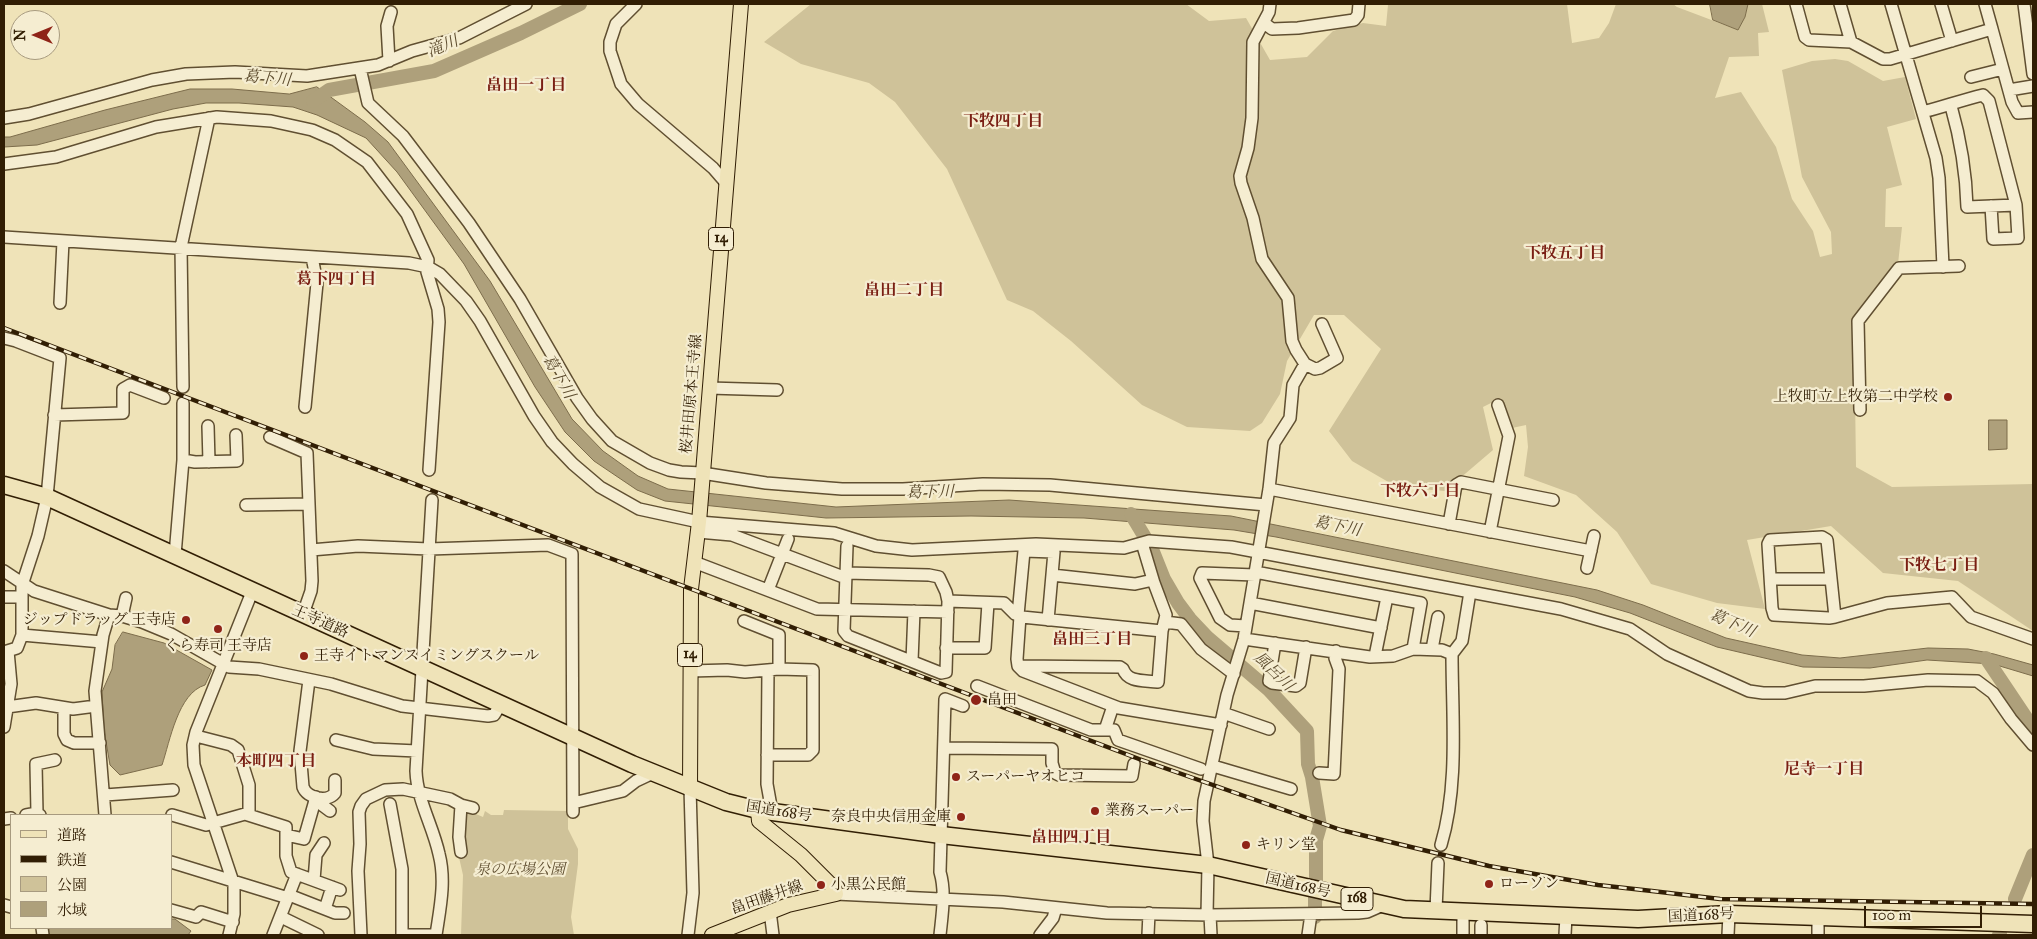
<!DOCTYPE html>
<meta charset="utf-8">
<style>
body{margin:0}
#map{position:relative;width:2037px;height:939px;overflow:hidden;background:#efe3b8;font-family:"IM FELL Great Primer","Noto Serif JP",serif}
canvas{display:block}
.frame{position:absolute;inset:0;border:5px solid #311e04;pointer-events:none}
.legend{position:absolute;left:10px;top:814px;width:162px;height:115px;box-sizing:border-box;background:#f5edd1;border:1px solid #a79a7f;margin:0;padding:6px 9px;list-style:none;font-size:15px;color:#311e04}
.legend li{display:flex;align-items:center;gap:10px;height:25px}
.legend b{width:25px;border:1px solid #a79a7f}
.north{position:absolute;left:10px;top:10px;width:50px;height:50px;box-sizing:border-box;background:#f5edd1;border:1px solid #a79a7f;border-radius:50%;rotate:270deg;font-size:14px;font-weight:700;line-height:20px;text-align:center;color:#311e04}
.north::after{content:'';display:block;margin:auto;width:18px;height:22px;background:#8f2418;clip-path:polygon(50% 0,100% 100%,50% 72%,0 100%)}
.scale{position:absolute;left:1864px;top:906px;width:118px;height:22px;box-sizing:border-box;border:2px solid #311e04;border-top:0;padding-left:6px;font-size:15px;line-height:18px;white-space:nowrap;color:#311e04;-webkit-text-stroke:4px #f5edd1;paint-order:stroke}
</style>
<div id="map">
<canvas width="2037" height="939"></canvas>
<div class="frame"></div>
<ul class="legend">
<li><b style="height:6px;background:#efe3b8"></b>道路</li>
<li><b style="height:6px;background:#311e04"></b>鉄道</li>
<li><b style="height:14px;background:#cfc299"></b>公園</li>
<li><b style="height:14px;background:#aea07b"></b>水域</li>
</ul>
<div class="north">N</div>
<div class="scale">100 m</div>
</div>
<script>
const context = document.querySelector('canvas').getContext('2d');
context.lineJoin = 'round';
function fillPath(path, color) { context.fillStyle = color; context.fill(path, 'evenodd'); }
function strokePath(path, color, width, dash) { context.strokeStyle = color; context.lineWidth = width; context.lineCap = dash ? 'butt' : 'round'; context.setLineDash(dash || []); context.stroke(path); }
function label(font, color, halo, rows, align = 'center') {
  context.font = font + ' "IM FELL Great Primer","Noto Serif JP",serif'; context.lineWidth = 4.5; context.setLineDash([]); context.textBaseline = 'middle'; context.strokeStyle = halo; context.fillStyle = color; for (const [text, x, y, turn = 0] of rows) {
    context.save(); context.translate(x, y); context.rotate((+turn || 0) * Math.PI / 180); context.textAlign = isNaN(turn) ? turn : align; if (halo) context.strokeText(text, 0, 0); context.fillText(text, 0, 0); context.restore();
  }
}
fillPath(new Path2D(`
 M811 4H1186L1209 21 1246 18 1270 60 1307 57 1333 31 1363 23 1386 26 1388 5 1385 4H1567L1572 43 1599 38 1609 23 1616 4H1673L1677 7 1738 30 1745 17 1748 4H1762L1769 32 1758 33 1759 56 1729 57 1715 98 1741 92 1776 147 1792 199 1813 231 1820 257 1832 254 1831 232 1802 177 1782 70 1812 61 1835 59 1848 61 1883 81 1905 77 1916 119 1887 127 1902 185 1886 189 1885 227H1902L1898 264 1854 322 1856 467 1892 487 2033 484V631L1958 581 1883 573 1831 526 1747 540 1765 609 1717 603 1651 584 1617 532 1576 495 1524 476 1528 447 1526 425 1512 428 1501 398 1483 407 1493 450 1445 491 1397 487 1352 461 1329 431 1381 349 1344 315H1314L1287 361 1280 394 1262 423 1250 431 1187 427 1142 405 1071 341 1033 311 1007 300 947 169 895 102 869 83 801 64 764 42Z
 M464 809 483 817 485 811 491 815H503L504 810 568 811V829L578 849V864L571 917 574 935H461L463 875 458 853Z`), '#cfc299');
const water = new Path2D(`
 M1710 4H1748L1745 17 1738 30 1713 20Z
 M317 87 365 122 388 142 490 281 572 419 603 451 638 476 668 489 836 507 1009 500 1231 516 1597 590 1643 605 1726 638 1802 655 1840 658 1928 648 1968 649 1994 654 2033 665V676L1993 664 1927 660 1870 668 1803 667 1717 647 1630 613 1575 597 1276 537 1234 530 1084 518 971 516 826 518 665 501 637 490 594 461 565 432 535 387 464 264 397 172 366 138 317 115 293 107 239 103H206L173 109 37 145 4 147V137H10L105 110 190 89H232L289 94Z
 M1989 420H2007V449L1989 450Z
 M123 632 164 643 212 670 205 685C178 693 170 741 162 765L120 775 110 765 104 730 102 692 112 669 115 645Z
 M171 919H175L191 931 188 935H50L48 932 49 928H171Z`);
fillPath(water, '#aea07b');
strokePath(water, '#7c6c4b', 1);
strokePath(new Path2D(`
 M313 101 329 90 434 71 521 33 580 4
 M1131 514 1152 549 1164 579 1178 603 1190 619 1207 637 1269 690 1307 731 1308 764 1312 777 1320 826 1316 840V881
 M1986 658 2033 728
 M2015 899 2033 855
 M1315 917V897
 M1999 935 2000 933`), '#aea07b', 14);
const minor = new Path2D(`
 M636 4 616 24 610 42V51L621 84 638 104 713 168 726 183
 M1270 4 1269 12 1253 42 1252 118 1248 148 1240 176 1241 183 1253 218 1262 259 1288 298 1292 341 1296 350 1305 364 1315 369 1320 368 1337 358 1322 324
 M1796 4 1805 37 1809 40 1851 42 1883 59H1890L1992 29 2012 102 2018 113 2033 112
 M1840 4 1851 42
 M1891 4 1936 158 1939 178 1943 267
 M1941 4 1952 41
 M1985 4 1992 29
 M2024 4 2033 74
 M1264 23 1272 29 1298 28 1354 20 1358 15 1359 4
 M389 61 387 26 391 12
 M360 68 368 103 403 136 469 223 520 299 577 398 592 419 612 441 650 463 669 470 681 472 702 473 766 483 842 489H903L983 484 1050 485 1266 505
 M1971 77 2003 69
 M2009 90 2033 86
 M1951 106C1961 141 1966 170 1967 207L2016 205
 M1923 112C1943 107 1962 100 1983 95L1989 101 2016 205 2018 238 1993 239 1991 206
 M4 118 29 114 152 80 186 74 235 72 307 76 378 65 412 51 459 38 526 4
 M4 164 56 157 156 127 217 117 271 121 312 130 335 140 367 162 407 214 428 260 427 272 438 309 439 322 429 470
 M4 237 409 263 428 267 440 274 466 301 480 321 534 416 552 442 573 464 600 487 639 509 699 522 834 533 876 546 912 550 1036 544 1124 548 1149 541 1231 547 1561 609 1630 629 1667 654 1749 691 1763 693H1785L1815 686H1864L1928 680 1977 681 1993 693 2011 719 2033 745
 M60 303 63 241
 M4 338 16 341 60 358 47 497 38 536 22 585V635L17 648 4 652
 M183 387 181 247 209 118
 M709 388 777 390
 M305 407 317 283 312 257
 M1860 410 1858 321 1899 268 1959 266
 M54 415 123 413V389L130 385 164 398
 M208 426 209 462
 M270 437 307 453 312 581 311 591 303 614
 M183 460 195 462 237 461 236 435
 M1269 489 1591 551
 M432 500 416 771C417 800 433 826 439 854 446 881 440 908 436 935
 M246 505 309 504
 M1449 524 1456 485 1461 482 1553 500
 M698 532 732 535 846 578
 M1490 532 1509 436 1498 405
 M311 550 358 546 429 549 548 545 572 554 573 812
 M175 555 183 460V403
 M694 562 817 609 948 612
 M1587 568 1594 536
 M4 571 34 591 109 615 122 616 142 622 171 634 229 667 259 669 331 684 402 706 488 716 494 715 501 704
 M1255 572 1421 603 1413 649
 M846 573 929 575 939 577 946 592 948 601 946 672 941 673 848 636 844 631 847 546
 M1052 575 1135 584 1153 580
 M1771 579H1831
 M768 590 788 539
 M4 597H21
 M948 601 1004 603 1015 614 1022 617 1162 631
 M1250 603 1381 628
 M1018 615 1024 551 1054 552 1048 620
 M122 616 126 598
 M1020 616 1017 659 1018 666 1023 671 1119 708 1221 725
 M1835 617 1827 540 1822 537 1770 540 1768 544 1772 608 1774 615 1829 618 1835 617 1887 603 1952 597 1971 617 2033 639
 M744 621 779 635V669
 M1165 622 1181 624 1201 649 1234 674
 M1246 626 1230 625 1220 618 1200 578 1202 573 1255 575
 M22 635 102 642
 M1244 639 1370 657 1393 656 1413 649 1442 650 1452 654
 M1275 643 1269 681 1272 683 1296 686 1300 683 1306 647
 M946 648H985L988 603
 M1432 649 1438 617
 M1375 656 1387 597
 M912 661 914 611
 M1018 666 1120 667 1123 669C1128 683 1144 680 1158 682L1162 631 1166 615 1154 583 1142 543
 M768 670 767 784 772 812
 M690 671 727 670 745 672 779 669 813 670V750L808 755H767
 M309 680 300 751 303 787C307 798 327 803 335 793V780
 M977 686 1091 730H1114L1118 740 1201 769
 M7 707 36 703 73 709 96 706
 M64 708V734L67 740 74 743H100
 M1223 713 1269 729
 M4 727 11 684 8 651
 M1105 730 1113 706
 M196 736 231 745 238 750 249 785V815
 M336 740 373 749 417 751
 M944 748 1052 749V763L1055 773 1059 775 1132 776 1134 764
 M1213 766 1291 789
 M1319 773 1334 774 1339 669 1335 658 1336 651
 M105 795 173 790
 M316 797 322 805 330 811
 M573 803 623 791 636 781 653 773
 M390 804 402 869V935
 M461 805 459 837 461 852
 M37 813 36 764 55 760
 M26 815 37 813 40 815
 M105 815 95 691 103 635 109 615
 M172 815 206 825 245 814 286 827V856L291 872 340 890
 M4 819 11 818
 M286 835 304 839 316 797
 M1441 845C1459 785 1452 716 1452 654L1462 641 1470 592
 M171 862 288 898
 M314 880 316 855 324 843
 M836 894 1003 902 1107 913 1210 915 1358 913 1367 912 1383 905
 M289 895 335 913H344
 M4 905 11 907
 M325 909 332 887
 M171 910 196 917 201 912 233 922
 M1436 910 1438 863
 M770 911 773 935
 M1207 915 1208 865 1203 821 1204 801 1227 695 1244 639 1269 489 1274 443 1290 418 1293 385 1305 364
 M1210 915 1211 935
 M1818 916V935
 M281 917 318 935
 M1481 925V935
 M42 928 43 935
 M229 935 234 914V885L194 765 193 745 196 732 252 592
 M273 935 297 874
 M361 935 358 871 360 844 359 812 361 806 366 799 385 790 403 789 450 799 461 805 473 808
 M407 935H436
 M688 935 693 893 690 788
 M940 935C942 915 946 892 940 872L945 699 963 706
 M1040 935 1053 918 1056 908
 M1148 935 1149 913
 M1308 935 1311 914
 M1463 935V912
 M1565 935 1566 916
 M1728 935 1729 914`);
const major = new Path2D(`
 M690 788 691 589 699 522 741 4
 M712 935 788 905 836 894 834 888 801 855 759 821 758 810`);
const highway = new Path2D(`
 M4 485 47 497 632 764 726 802 758 810 941 835 1208 865 1404 909 1638 919 1729 914 2033 924`);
strokePath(minor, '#604f31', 14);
strokePath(major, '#311e04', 16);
strokePath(highway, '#311e04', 19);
strokePath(minor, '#f5edd1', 11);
strokePath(major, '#efe3b8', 14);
strokePath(highway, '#efe3b8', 16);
const rail = new Path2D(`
 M4 328 1139 759 1341 830 1489 866 1598 885 1652 891 1720 899 2033 904`);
strokePath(rail, '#311e04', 4.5);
strokePath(rail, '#f5edd1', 2.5, [8]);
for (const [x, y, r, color] of [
 [1948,397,5,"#8f2418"],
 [186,620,5,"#8f2418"],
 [218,629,5,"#8f2418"],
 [304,656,5,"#8f2418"],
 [976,700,6,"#8f2418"],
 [956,777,5,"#8f2418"],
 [1095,811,5,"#8f2418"],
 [961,817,5,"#8f2418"],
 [1246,845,5,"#8f2418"],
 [1489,884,5,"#8f2418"],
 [821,885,5,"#8f2418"]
]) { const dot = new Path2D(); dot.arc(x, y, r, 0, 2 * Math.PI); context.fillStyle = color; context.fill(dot); strokePath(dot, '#f5edd1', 2); }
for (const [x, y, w] of [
 [721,239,25],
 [690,655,25],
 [1357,899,32]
]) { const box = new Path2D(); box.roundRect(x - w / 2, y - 11.5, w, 23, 4); context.fillStyle = '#f5edd1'; context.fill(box); strokePath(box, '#311e04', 1); }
label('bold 14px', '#311e04', null, [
 ["14",721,239],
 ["14",690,655],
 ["168",1357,899]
]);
label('15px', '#311e04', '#f5edd1', [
 ["桜井田原本王寺線",692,394,-85],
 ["王寺道路",320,622,24],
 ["国道168号",779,812,9],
 ["国道168号",1298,886,13],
 ["畠田藤井線",767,898,-19],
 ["国道168号",1701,916,-3]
]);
label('15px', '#311e04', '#f5edd1', [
 ["上牧町立上牧第二中学校",1938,397,"right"],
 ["ジップドラッグ 王寺店",176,620,"right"],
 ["くら寿司 王寺店",218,646,"center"],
 ["王寺イトマンスイミングスクール",314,656],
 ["畠田",987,700],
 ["スーパーヤオヒコ",966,777],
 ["業務スーパー",1105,811],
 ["奈良中央信用金庫",951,817,"right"],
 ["キリン堂",1256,845],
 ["ローソン",1499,884],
 ["小黒公民館",831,885]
], 'left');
label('italic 15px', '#604f31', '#f5edd1', [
 ["泉の広場公園",520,870]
]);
label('italic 16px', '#5d4c2e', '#f5edd1', [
 ["滝川",443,47,-23],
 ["葛下川",267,79,5],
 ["葛下川",558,377,60],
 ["葛下川",930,493,-1],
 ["葛下川",1337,527,11],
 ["葛下川",1732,624,23],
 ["風呂川",1273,672,44]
]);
label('bold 16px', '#7a1f14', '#f5edd1', [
 ["畠田一丁目",526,86],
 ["下牧四丁目",1003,122],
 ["下牧五丁目",1565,254],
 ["葛下四丁目",336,280],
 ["畠田二丁目",904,291],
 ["下牧六丁目",1420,492],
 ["下牧七丁目",1939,566],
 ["畠田三丁目",1092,640],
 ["本町四丁目",276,762],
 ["尼寺一丁目",1824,770],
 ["畠田四丁目",1071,838]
]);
</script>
